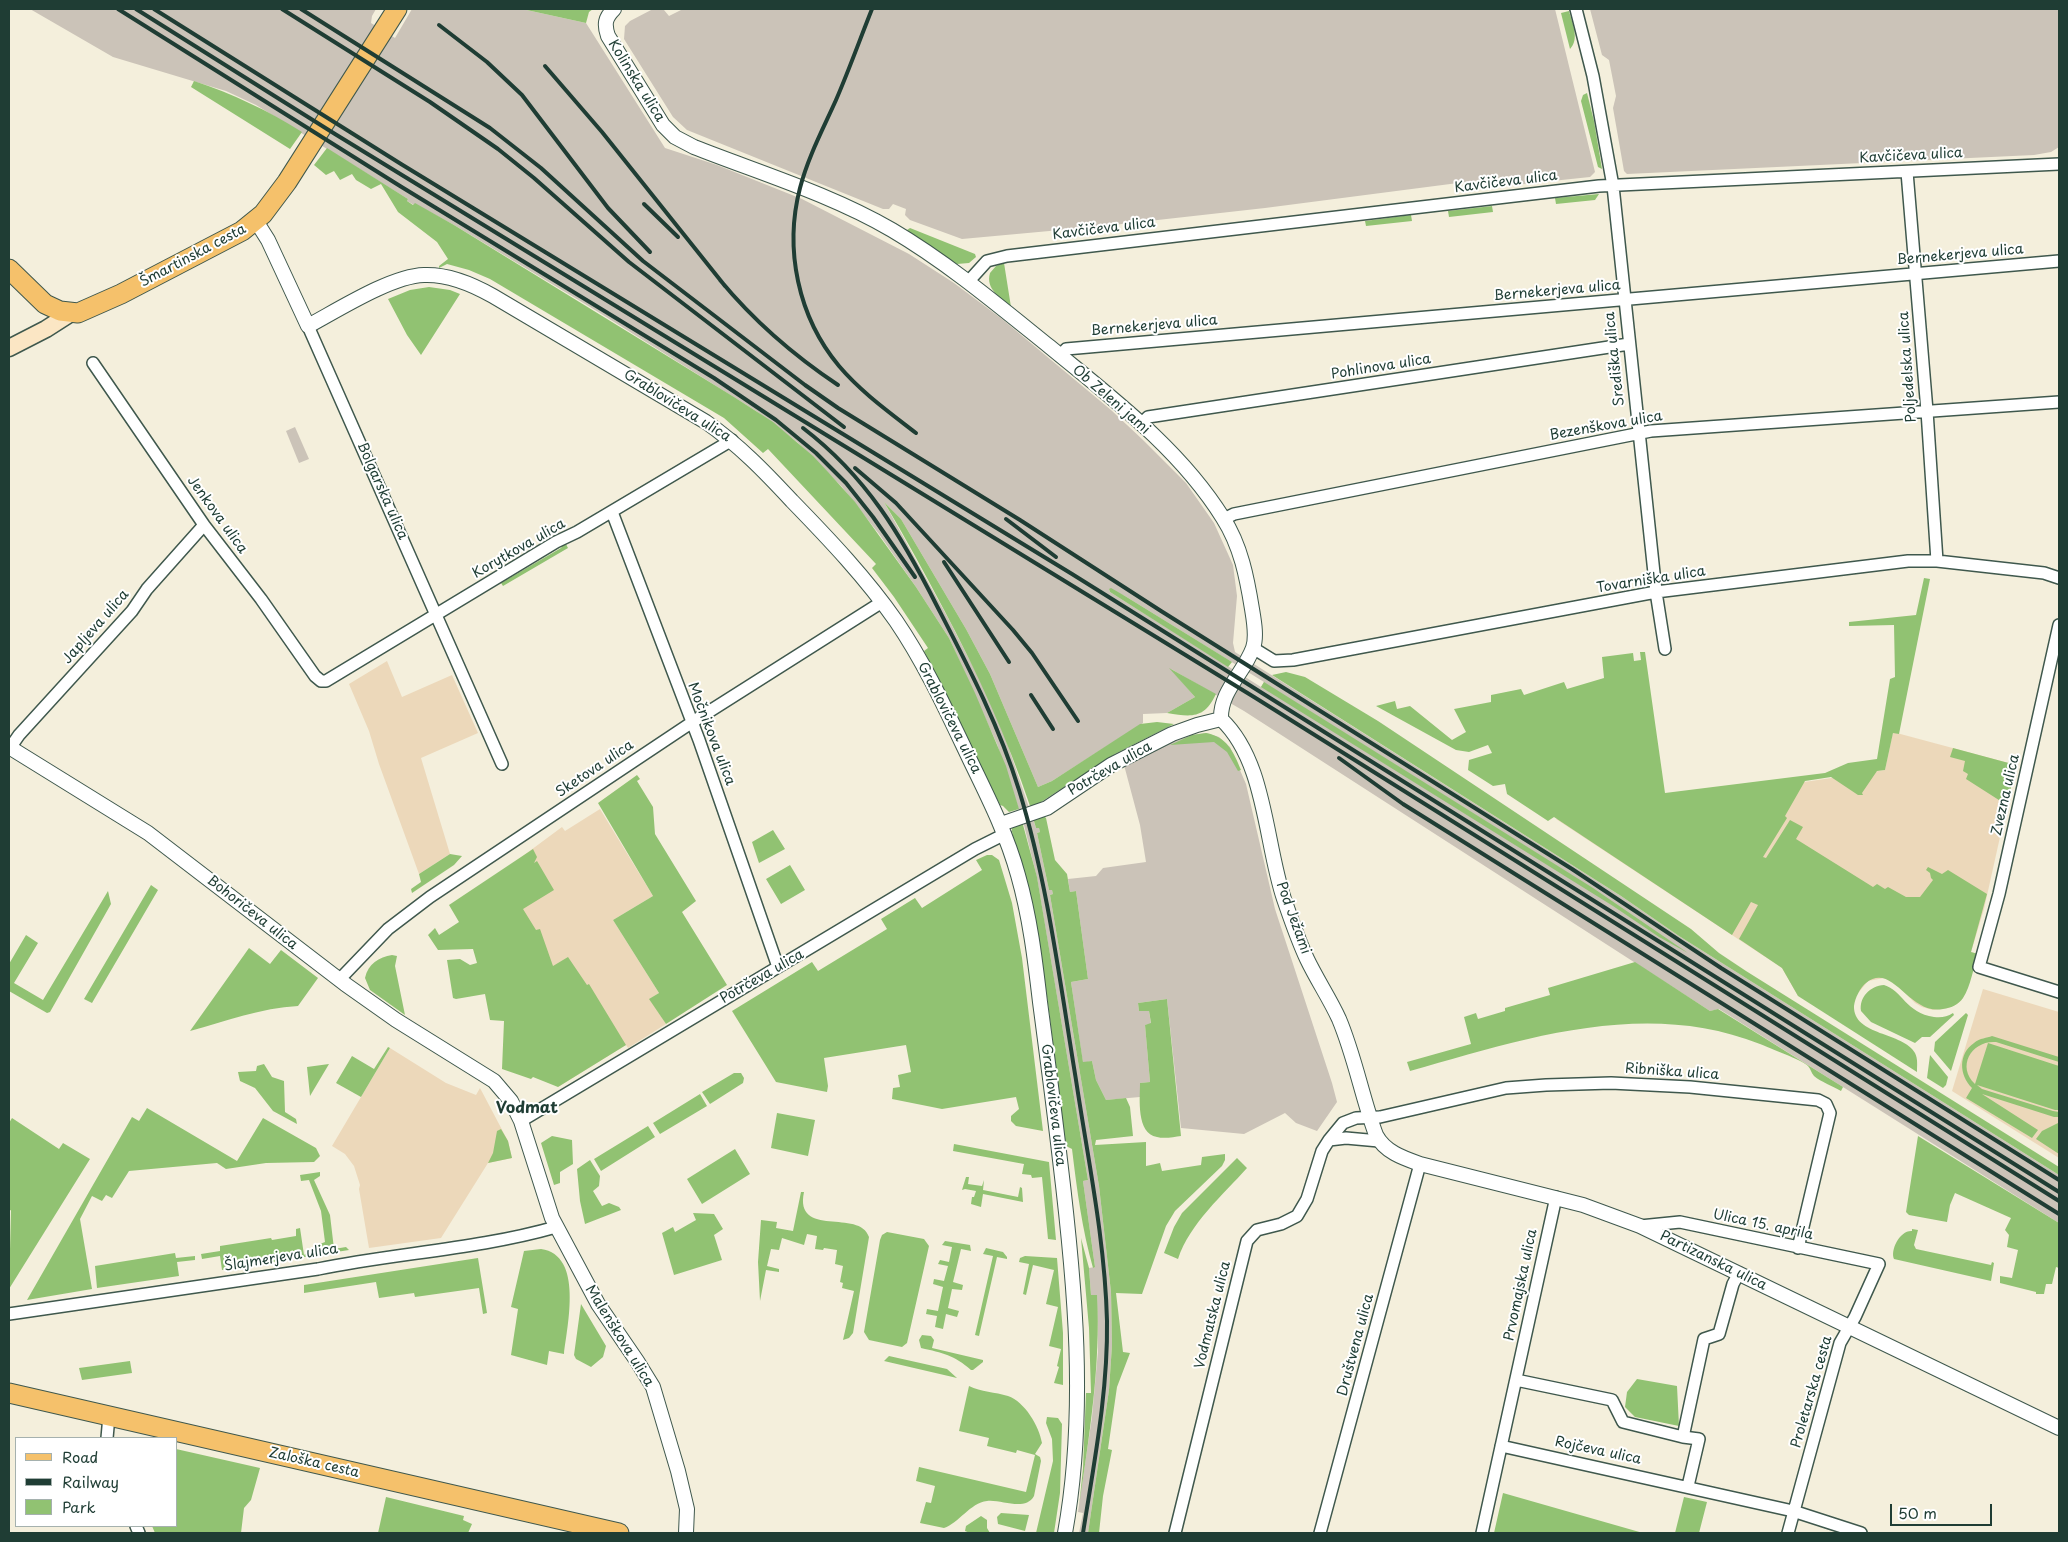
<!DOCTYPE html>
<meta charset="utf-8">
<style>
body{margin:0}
#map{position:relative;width:2068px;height:1542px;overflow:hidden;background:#f4efdc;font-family:"Playpen Sans",sans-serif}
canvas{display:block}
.frame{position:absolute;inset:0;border:10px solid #1f3d34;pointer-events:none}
.legend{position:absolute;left:15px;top:1437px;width:162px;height:90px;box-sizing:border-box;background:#fff;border:1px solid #a5b1ae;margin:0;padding:6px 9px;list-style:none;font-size:15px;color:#1f3d34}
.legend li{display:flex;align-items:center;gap:10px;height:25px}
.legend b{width:25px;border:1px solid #a5b1ae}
.scale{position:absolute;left:1890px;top:1504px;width:102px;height:22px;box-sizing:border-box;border:2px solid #1f3d34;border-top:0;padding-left:6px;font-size:15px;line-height:18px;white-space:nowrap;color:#1f3d34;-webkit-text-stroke:4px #fff;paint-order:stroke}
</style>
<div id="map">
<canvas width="2068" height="1542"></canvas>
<div class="frame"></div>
<ul class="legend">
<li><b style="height:6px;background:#f5c16b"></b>Road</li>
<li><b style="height:6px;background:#1f3d34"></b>Railway</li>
<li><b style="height:14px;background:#91c272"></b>Park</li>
</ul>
<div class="scale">50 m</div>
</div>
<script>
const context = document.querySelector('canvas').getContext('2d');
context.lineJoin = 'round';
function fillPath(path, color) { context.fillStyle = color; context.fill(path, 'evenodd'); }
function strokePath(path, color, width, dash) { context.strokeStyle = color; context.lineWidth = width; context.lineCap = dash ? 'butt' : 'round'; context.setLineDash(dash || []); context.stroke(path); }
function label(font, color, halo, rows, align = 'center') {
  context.font = font + ' "Playpen Sans",sans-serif'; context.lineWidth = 4; context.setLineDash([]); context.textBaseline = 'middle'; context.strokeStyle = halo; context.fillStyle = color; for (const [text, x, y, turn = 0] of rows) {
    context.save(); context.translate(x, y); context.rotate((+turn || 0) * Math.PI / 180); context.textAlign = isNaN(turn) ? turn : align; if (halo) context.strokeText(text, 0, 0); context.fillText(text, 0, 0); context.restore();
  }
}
fillPath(new Path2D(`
 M387 661 402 697 452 675 478 733 421 758 450 854 419 874 379 764 369 731 349 684Z
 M1893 732 2016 765 1984 909 1971 952 1978 954 1963 998 1957 1004 1948 1008 1933 1010 1922 1007 1915 1003 1895 983 1884 978 1868 981 1859 992 1798 996 1782 968 1556 819 1885 770Z
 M600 809 653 896 613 920 659 993 650 999 666 1024 628 1048 626 1045 558 1087 460 898 508 867 562 827 565 831Z
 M1983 989 2059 1012V1158L1952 1091Z
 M390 1048 446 1083 476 1095 480 1088 508 1141 512 1158 488 1163 441 1238 369 1248 359 1189 360 1185 354 1166 345 1154 332 1146Z`), '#ecd8ba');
fillPath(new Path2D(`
 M30 9H376L372 16 371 23 395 38 412 9H522L586 23 665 148 717 165 802 199 909 254 954 283 1002 319 1111 410 1142 439 1186 483 1214 523 1233 565 1237 596 1233 643 1235 652 1621 896 1679 936 2059 1175V1223L1719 1009 1710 1011 1244 711 1171 669 1195 697 1167 713 1143 714V723L1052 781 1038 787 990 674 966 629 901 519 884 502 948 618 986 692 1006 740 1036 828 1039 827 1040 832 1037 833 1049 890 1052 889 1053 894 1050 895 1099 1186 1111 1292 1112 1345 1109 1390 1088 1533H1079L1083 1513 1078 1512 1092 1417 1098 1351 1097 1295H1091L1089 1268 1095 1267 1083 1181 1088 1180 1037 878 1024 825 997 744 949 638 916 587 879 534 842 487 797 442 756 411 595 310 454 225 415 204 414 205 407 201 408 199 256 105 226 91 113 57ZM1109 589 1125 596 1264 682 1261 687 1110 592Z
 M653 9 664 10 669 16 683 9H1555L1595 172 1590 177 1514 185 1512 176 1265 208 1104 226 962 239 910 220 905 215 906 209 893 204 889 209H883L687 130 673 117 624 39 625 26 630 21Z
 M1590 9H2059V147L2051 152 2034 155 1627 174 1624 171 1613 108 1616 96 1609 60 1602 55Z
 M295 427 309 459 299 463 286 431Z
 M1206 733 1219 737 1230 747 1246 784 1275 909 1332 1083 1337 1102 1317 1131 1296 1123 1285 1113 1244 1134 1181 1128 1167 999 1138 1003 1139 1011H1149L1151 1024 1145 1025 1150 1082 1140 1083V1097L1106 1100 1096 1080 1092 1061 1083 1063 1071 982 1088 979 1076 891 1070 892 1068 879 1096 876 1103 868 1146 862 1140 825 1124 765 1171 743 1192 735Z`), '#cbc3b8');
fillPath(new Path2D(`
 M522 9H593L589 12 586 23Z
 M1569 11C1572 23 1580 39 1570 49L1561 13Z
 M194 81C233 94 267 110 302 132L290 149 191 87Z
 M1587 93 1594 121 1602 169 1598 167 1581 101 1583 95Z
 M327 148 408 199 407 201 413 205 415 203 454 225 734 397 773 422 813 456 828 472 855 502 916 587 949 638 975 693 1006 766 1019 809 1009 812 1003 806 1000 805 924 651 928 648 894 597 872 568 876 564 768 449 763 453 724 418 490 279 469 270 447 264 439 268V266L448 259 437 242 398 212 381 184 371 189 356 180 352 174 340 180 334 171 326 175 314 165Z
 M1599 194 1595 200 1556 204 1555 198Z
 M1492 206 1493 212 1449 217 1448 211Z
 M1411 215 1412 221 1366 226 1365 221Z
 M910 228 975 254 976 257 969 263 957 264 908 233 907 230Z
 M1004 263 1011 307C1001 298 985 289 990 273L996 266Z
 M429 287 450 290 460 294 421 355 407 335 388 299 410 290Z
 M884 502 901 519 966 629 990 674 1038 787 1052 781 1140 724 1157 722 1174 724 1115 754 1038 804 1030 806C1007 737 977 672 943 608 924 572 905 537 884 502Z
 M565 542 568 548 503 586 501 583 561 548Z
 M1924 578 1930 579 1899 734 1893 733 1885 770 1877 771 1862 793 1863 795H1858L1831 777 1805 781 1785 816 1787 818 1763 857 1766 858 1790 820 1803 827 1796 839 1873 887 1877 884 1885 889 1888 887 1906 897H1920L1933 880 1931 878 1930 873 1926 870 1928 867 1942 874 1948 870 1987 894 1971 952 1978 954C1973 968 1971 986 1963 998 1958 1005 1951 1008 1943 1009 1909 1016 1893 961 1866 983 1860 988 1855 998 1854 1006 1853 1036 1904 1032 1915 1053 1918 1059 1917 1065 1917 1072L1798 996 1782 968 1739 939 1758 905 1751 902 1732 935 1554 817 1548 821 1507 794 1505 784 1493 786 1468 770 1469 760 1492 753 1488 745 1469 752 1456 750 1376 706 1395 701 1397 709 1410 706 1452 740 1466 732 1454 709 1491 702V695L1521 689 1524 695 1564 682 1567 689 1604 678 1602 657 1633 653 1634 661 1641 660 1640 652H1645L1665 793 1825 773 1848 763 1877 759 1890 679 1895 677 1894 625 1849 626V622L1916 615Z
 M1111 588 1125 596 1232 662 1228 667 1110 592 1109 589Z
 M1169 668 1216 694C1204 719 1192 717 1167 713L1195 697Z
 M1286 672 1305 677 1378 721 1691 929 1719 953 1746 971 2059 1167V1175L1679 936 1621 896 1272 675Z
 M1264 682 1593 888 1688 953 1659 937 1613 906 1261 687Z
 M1206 733C1227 737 1233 751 1241 770L1238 771 1227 752 1214 742 1170 745 1192 735Z
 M1953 748 2016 765 2005 815 2000 813 2002 802 1966 779 1968 774 1963 771 1965 761 1950 757Z
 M637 775 640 779 637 781 653 807 655 834 696 901 682 912 727 985 666 1024 649 999 659 993 613 920 653 896 598 803Z
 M1043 815 1046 818 1055 860 1067 874 1070 892 1076 891 1088 979 1071 982 1083 1062 1092 1061 1096 1080 1106 1100 1126 1098 1130 1107 1133 1136 1096 1140 1095 1145 1146 1142V1166L1160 1163 1162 1171 1201 1165 1202 1157 1225 1154V1160L1222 1166 1175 1211 1166 1226 1142 1294 1116 1293 1123 1352 1130 1353 1117 1387 1108 1449 1112 1450 1103 1496 1099 1533H1088L1109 1390 1112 1345 1111 1292 1099 1186 1050 895 1053 894 1052 890H1049L1037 833 1040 832 1039 828H1036L1033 818Z
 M1022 821 1037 877 1088 1180 1083 1181 1095 1267 1093 1268C1082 1229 1077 1190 1072 1149L1066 1146C1054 1059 1047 970 1027 885 1025 873 1010 836 1012 826Z
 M773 830 785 849 759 863 752 842Z
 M533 849 537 857 534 863 537 861 554 890 523 909 536 930 540 929 553 966 568 957 587 985 589 984 626 1045 558 1087 533 1077 531 1079 502 1069 504 1021 490 1020 485 994 456 999 453 998 447 960 460 959 470 965 477 963 473 949 438 950 428 935 435 928 439 935 459 922 449 905Z
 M450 854 462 856 454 865 412 893 411 889 421 882 419 874Z
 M987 855H992L999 860 1012 903 1022 958 1043 1131 1016 1126 1011 1121V1116L1019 1109 1016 1097 942 1109 892 1099 893 1088 900 1087 898 1075 911 1072 906 1045 824 1058 828 1086 827 1092 776 1082 732 1011 812 962 818 971 887 929 881 919 915 898 922 908 982 870 976 860Z
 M790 865 805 890 781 904 766 879Z
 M151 885 158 890 92 1003 84 999Z
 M108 891 111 904 50 1012 47 1013 9 991V964L26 935 38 943 14 983 43 1000Z
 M249 948 270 964 281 950 318 978 298 1006C261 1008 226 1021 190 1031Z
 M392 955 397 956 395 966 405 1015 370 990 365 978C368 964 379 957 392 955Z
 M1635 962 1710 1011 1718 1009 1843 1087 1841 1091C1833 1086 1821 1082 1814 1076 1811 1073 1811 1069 1808 1066 1802 1060 1769 1048 1760 1044 1645 998 1522 1039 1410 1071L1407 1062 1471 1044 1464 1017 1476 1013 1478 1019 1505 1011V1008L1550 995 1548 988Z
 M1884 985C1902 990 1906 1013 1934 1017 1941 1018 1947 1017 1953 1013L1954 1015 1930 1037H1922L1915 1043 1871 1022 1861 1011C1859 997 1870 986 1884 985Z
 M1167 999 1181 1136C1174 1137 1164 1139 1157 1137 1136 1133 1140 1099 1140 1083L1150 1082 1145 1025 1151 1023 1149 1011H1139L1138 1003Z
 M1966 1013 1968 1015 1951 1071 1934 1051 1935 1042Z
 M1992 1036 2059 1057V1062L1996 1042C1972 1040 1956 1066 1975 1084L1988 1043 2059 1066V1110H2055L1977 1085 1982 1089 2053 1111 2059 1112V1117H2054L1982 1094 2038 1130 2032 1138 1966 1098 1972 1088C1959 1075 1958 1054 1974 1043 1980 1038 1987 1038 1992 1036Z
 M388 1047 390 1048 361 1097 336 1083 352 1056 374 1069Z
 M1930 1055 1948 1077 1946 1085 1943 1088 1927 1078Z
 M264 1064 272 1077 284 1081 285 1112 296 1119 297 1124 273 1111 255 1088 240 1081 238 1072 256 1071 257 1066Z
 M329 1064 310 1096 307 1067Z
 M734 1073H741L744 1078 743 1083 710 1104 702 1092Z
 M700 1094 707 1106 660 1134 653 1123Z
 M147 1108 237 1161 263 1118 316 1148 320 1156 314 1162 266 1163 226 1169 217 1163 129 1171 112 1198 106 1195 102 1201 92 1196 80 1219 92 1289 27 1300 132 1117 139 1121Z
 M777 1113 815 1120 808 1156 771 1148Z
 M12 1118 59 1149 63 1143 90 1159 9 1289 11 1210 9 1211V1123Z
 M2058 1123H2059V1154L2036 1139 2042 1131Z
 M648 1126 655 1137 601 1171 594 1159Z
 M501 1129 508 1141 512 1158 488 1163 493 1153 497 1131Z
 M552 1136 572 1140 573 1164 560 1172V1183L554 1185 541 1143Z
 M1918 1136 2059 1223V1268L2056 1267 2052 1284H2046L2044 1294H2036V1292L2000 1283V1276L2012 1278 2018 1250 2007 1247 2009 1235 2005 1230 2011 1218 1955 1193 1950 1205 1947 1222 1909 1215 1906 1212Z
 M954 1144 1049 1162 1056 1240 1048 1239 1042 1177 1032 1178 1031 1175 1022 1174 1024 1164 953 1151Z
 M735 1149 750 1174 702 1204 687 1179Z
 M1237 1158 1247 1168C1223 1195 1190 1223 1178 1259L1164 1253 1174 1227 1182 1213Z
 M590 1160 600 1176 599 1186 593 1191 602 1206 609 1203 619 1207 621 1210 585 1224 580 1201 577 1169Z
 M320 1172V1176L314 1180 330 1215 334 1249 346 1247 349 1250 222 1270 220 1256 202 1259 201 1254 220 1251V1246L271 1238 272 1240 296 1236V1229L300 1228 304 1255 315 1246 325 1242 321 1211 309 1180 301 1181 300 1175Z
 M966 1177H969L968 1184 982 1186 984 1180 983 1190 1018 1197 1020 1187 1022 1188 1023 1202 983 1194 981 1207 971 1204 972 1197H974L976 1191 965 1189 962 1190Z
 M801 1192H804C794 1239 860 1208 869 1237L853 1333 849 1338 843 1340 854 1291 842 1288 843 1283 840 1282 843 1266 835 1264 837 1250 824 1248 823 1250 815 1249 817 1236 807 1234 804 1245 782 1238 779 1250 771 1249 767 1266 779 1269V1272L766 1270 760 1301 758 1262 761 1220 777 1222 776 1228 793 1231Z
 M693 1213 714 1214 723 1229 714 1235 722 1260 674 1275 662 1233 673 1227 675 1232 696 1220Z
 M1912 1229 1918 1230 1914 1245 1916 1249 1991 1265 1992 1262 1994 1263 1991 1281 1894 1259C1890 1250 1900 1230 1912 1231Z
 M887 1232 924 1239 929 1246 907 1343 902 1347 869 1340 864 1332 880 1240 882 1235Z
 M1081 1238 1089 1268 1091 1295H1097C1101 1366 1089 1436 1079 1507L1083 1468 1086 1393H1091L1089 1328Z
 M945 1241 970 1245 971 1251 961 1249 953 1282 963 1285 962 1290 952 1289 948 1308 959 1311 957 1317 946 1314 943 1329 935 1327 937 1316 926 1314 927 1309 938 1311 943 1287 933 1284 934 1279 944 1281 948 1266 938 1264 940 1260 949 1262 952 1247 942 1245Z
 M986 1248 1003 1252 1007 1257V1259L997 1257 979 1336 975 1335 993 1256 983 1254Z
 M541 1249C584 1255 567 1326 564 1354L549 1351 547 1365 511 1355 518 1309 511 1307 524 1251Z
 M175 1253 176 1258 195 1256V1260L177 1262 179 1276 97 1288 95 1266Z
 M1025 1256 1057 1258 1063 1333V1385L1054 1383 1059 1367 1057 1366 1061 1349 1049 1346 1058 1307 1046 1304 1054 1270 1033 1265 1026 1295 1023 1294 1029 1264 1019 1262 1020 1258Z
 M478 1258 487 1313 483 1314 479 1288 415 1297 414 1293 379 1298 376 1282 304 1293V1285Z
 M581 1304 606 1346 603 1357 591 1367 576 1359 574 1355Z
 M922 1335 931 1336 934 1340 932 1348 983 1360V1362L973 1370H971C954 1355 943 1353 921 1348L919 1340Z
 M889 1356 947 1369 957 1378 884 1361Z
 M130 1361 132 1373 82 1380 79 1368Z
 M1637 1379 1677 1386 1679 1426 1635 1417 1625 1407 1627 1392Z
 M969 1386C981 1392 995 1392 1008 1396 1025 1402 1039 1426 1042 1443L1035 1454 1040 1457 1041 1461 1034 1496C1025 1512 1001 1499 987 1501 970 1503 959 1523 944 1528L920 1523 926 1502 931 1503 935 1486 916 1481 919 1467 1026 1492 1035 1455 1017 1450 1016 1453 987 1446 989 1438 959 1431Z
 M1047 1417 1058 1418 1062 1424 1060 1493 1054 1533H1036L1053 1461 1052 1439 1046 1423Z
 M176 1449 260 1468 251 1500 244 1508 241 1533H155L152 1526H176Z
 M1503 1493 1643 1533H1494Z
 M386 1497 464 1516 463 1520 472 1524 468 1533H378Z
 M1684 1497 1707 1502 1699 1533H1675Z
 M1001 1513 1029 1515 1025 1531 998 1524 997 1517Z
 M981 1516 987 1520V1528L990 1533H970L965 1531 966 1526Z`), '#91c272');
const minor = new Path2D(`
 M1576 9 1593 76 1613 186 1656 592 1665 649
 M1907 172 1927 411 1937 561
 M968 282 987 261 1007 256 1599 186 2059 164
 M308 326 502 764
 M1060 356 1066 349 2059 261
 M93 363 204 525 261 599 315 676 321 681H326L556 542 577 532 732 440
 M1141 424 1148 417 1629 344
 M612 512 699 740 778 967
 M1224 519 1234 514 1651 431 2059 402
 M2059 625 1999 894 1979 967 2059 992
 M1253 648 1274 661 1293 660 1656 592 1908 561H1937L2044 573 2059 578
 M10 748 19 735 132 611 147 589 204 525
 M339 980 388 929 430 897 691 723 882 602
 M521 1121 975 849 1005 834
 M1329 1140 1346 1138 1379 1141
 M1640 1226 1680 1222 1879 1264 1855 1317 1840 1343 1788 1533
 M9 1314 318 1269C397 1253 479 1249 556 1227
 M1516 1380 1612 1400 1623 1422 1683 1437
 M107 1438 109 1416
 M1501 1446 1793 1511 1861 1533
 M1688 1486 1699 1439 1683 1437 1704 1339 1719 1334 1733 1284 1739 1273
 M136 1526 139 1533
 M1175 1533 1247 1241 1257 1230 1281 1224 1297 1216 1307 1199 1322 1151 1329 1140 1343 1123 1356 1118 1380 1117 1506 1088 1546 1085 1611 1083 1690 1087 1818 1100 1826 1104 1830 1113 1798 1248
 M1320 1533 1420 1164
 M1482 1533 1556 1197`);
const tertiary = new Path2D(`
 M614 9C605 18 604 24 608 36L663 125 675 137 694 147C760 173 830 194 892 230 948 263 999 306 1050 347 1112 398 1180 449 1223 518 1241 546 1247 578 1252 609 1254 621 1257 637 1253 648 1244 673 1220 691 1221 719
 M256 221 268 240 308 326C338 310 391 276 424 275 449 274 472 284 493 296L706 422C739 445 765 472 792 501 829 539 866 578 896 621 926 665 948 714 971 762 989 799 1007 835 1018 875 1030 917 1035 959 1040 1002 1047 1055 1054 1107 1060 1160 1075 1283 1087 1411 1065 1533
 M1221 719C1266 761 1265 843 1284 899 1291 919 1298 940 1307 959 1317 980 1330 999 1339 1019 1355 1057 1362 1097 1376 1135 1385 1152 1403 1158 1420 1164L1583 1205 1640 1226 2059 1428
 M9 747 148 833 345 984 396 1020 494 1081 511 1101 521 1121 552 1218 598 1304 637 1361 653 1387 678 1471 687 1509 686 1533
 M1001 824 1047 808 1111 765 1172 734 1197 725 1221 719`);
const secondary = new Path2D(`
 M9 348 46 329 71 313`);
const primary = new Path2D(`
 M9 269 45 304 60 311 78 313 121 294 242 231 263 214 287 182 397 9
 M9 1393 619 1533`);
strokePath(minor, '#3f584d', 14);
strokePath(tertiary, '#3f584d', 16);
strokePath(secondary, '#3f584d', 19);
strokePath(primary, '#3f584d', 21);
strokePath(minor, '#fff', 11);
strokePath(tertiary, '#fff', 14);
strokePath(secondary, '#fbe6c4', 16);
strokePath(primary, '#f5c16b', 19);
strokePath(new Path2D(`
 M118 9 400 186 714 378 776 420 816 453 846 483 873 517 915 577
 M136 9 335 134 1254 697 2059 1201
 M154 9 401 164 1072 574 2059 1192
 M282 9 430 102 498 149 534 178 629 262 844 427
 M301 9 490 128 541 168 643 261 805 385 838 408 1020 520 1161 611 1572 869 1721 968 2059 1180
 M872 9C860 39 849 70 836 100 823 129 808 157 800 188 784 249 798 317 839 366 861 392 889 412 916 433
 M439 25 487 62 522 95 608 208 650 252
 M545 66 602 132 725 286
 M644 204 678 237
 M720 280C754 321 793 355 838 385
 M803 428C867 477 901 535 937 606 968 666 999 725 1019 790 1048 884 1060 983 1076 1080 1088 1160 1105 1240 1107 1321 1108 1392 1094 1463 1083 1533
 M855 468 896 503 1013 630 1032 653 1078 721
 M1006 519 1056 557
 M944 562 1009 662
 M1031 695 1053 729
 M1339 758 1403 804 2059 1214`), '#1f3d34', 4);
label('14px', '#1f3d34', '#fff', [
 ["Kolinska ulica",636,81,58],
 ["Kavčičeva ulica",1911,156,-3],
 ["Kavčičeva ulica",1506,182,-7],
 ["Kavčičeva ulica",1104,229,-7],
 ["Bernekerjeva ulica",1960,255,-5],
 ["Šmartinska cesta",193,256,-28],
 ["Bernekerjeva ulica",1557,291,-5],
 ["Bernekerjeva ulica",1154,326,-5],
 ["Središka ulica",1615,359,-96],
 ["Pohlinova ulica",1381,367,-9],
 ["Poljedelska ulica",1908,367,-94],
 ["Ob Zeleni jami",1111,400,41],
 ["Grablovičeva ulica",677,406,32],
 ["Bezenškova ulica",1606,426,-10],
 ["Bolgarska ulica",382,491,66],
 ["Jenkova ulica",217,515,54],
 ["Korytkova ulica",519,549,-30],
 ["Tovarniška ulica",1651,580,-9],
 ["Japljeva ulica",96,627,-49],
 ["Grablovičeva ulica",949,718,63],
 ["Močnikova ulica",711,734,69],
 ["Sketova ulica",595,769,-34],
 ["Potrčeva ulica",1110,769,-30],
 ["Zvezna ulica",2006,795,-77],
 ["Bohoričeva ulica",252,913,38],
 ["Pod Ježami",1293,918,70],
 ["Potrčeva ulica",762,977,-30],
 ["Ribniška ulica",1672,1072,4],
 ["Grablovičeva ulica",1053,1105,83],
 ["Ulica 15. aprila",1763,1225,12],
 ["Šlajmerjeva ulica",281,1258,-9],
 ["Partizanska ulica",1713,1261,26],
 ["Prvomajska ulica",1521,1285,-78],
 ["Vodmatska ulica",1213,1315,-76],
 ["Malenškova ulica",619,1336,58],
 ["Društvena ulica",1356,1345,-75],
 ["Proletarska cesta",1812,1392,-74],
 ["Rojčeva ulica",1598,1451,12],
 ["Zaloška cesta",314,1463,13]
]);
label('bold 16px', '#1f3d34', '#fff', [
 ["Vodmat",527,1109]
]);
</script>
